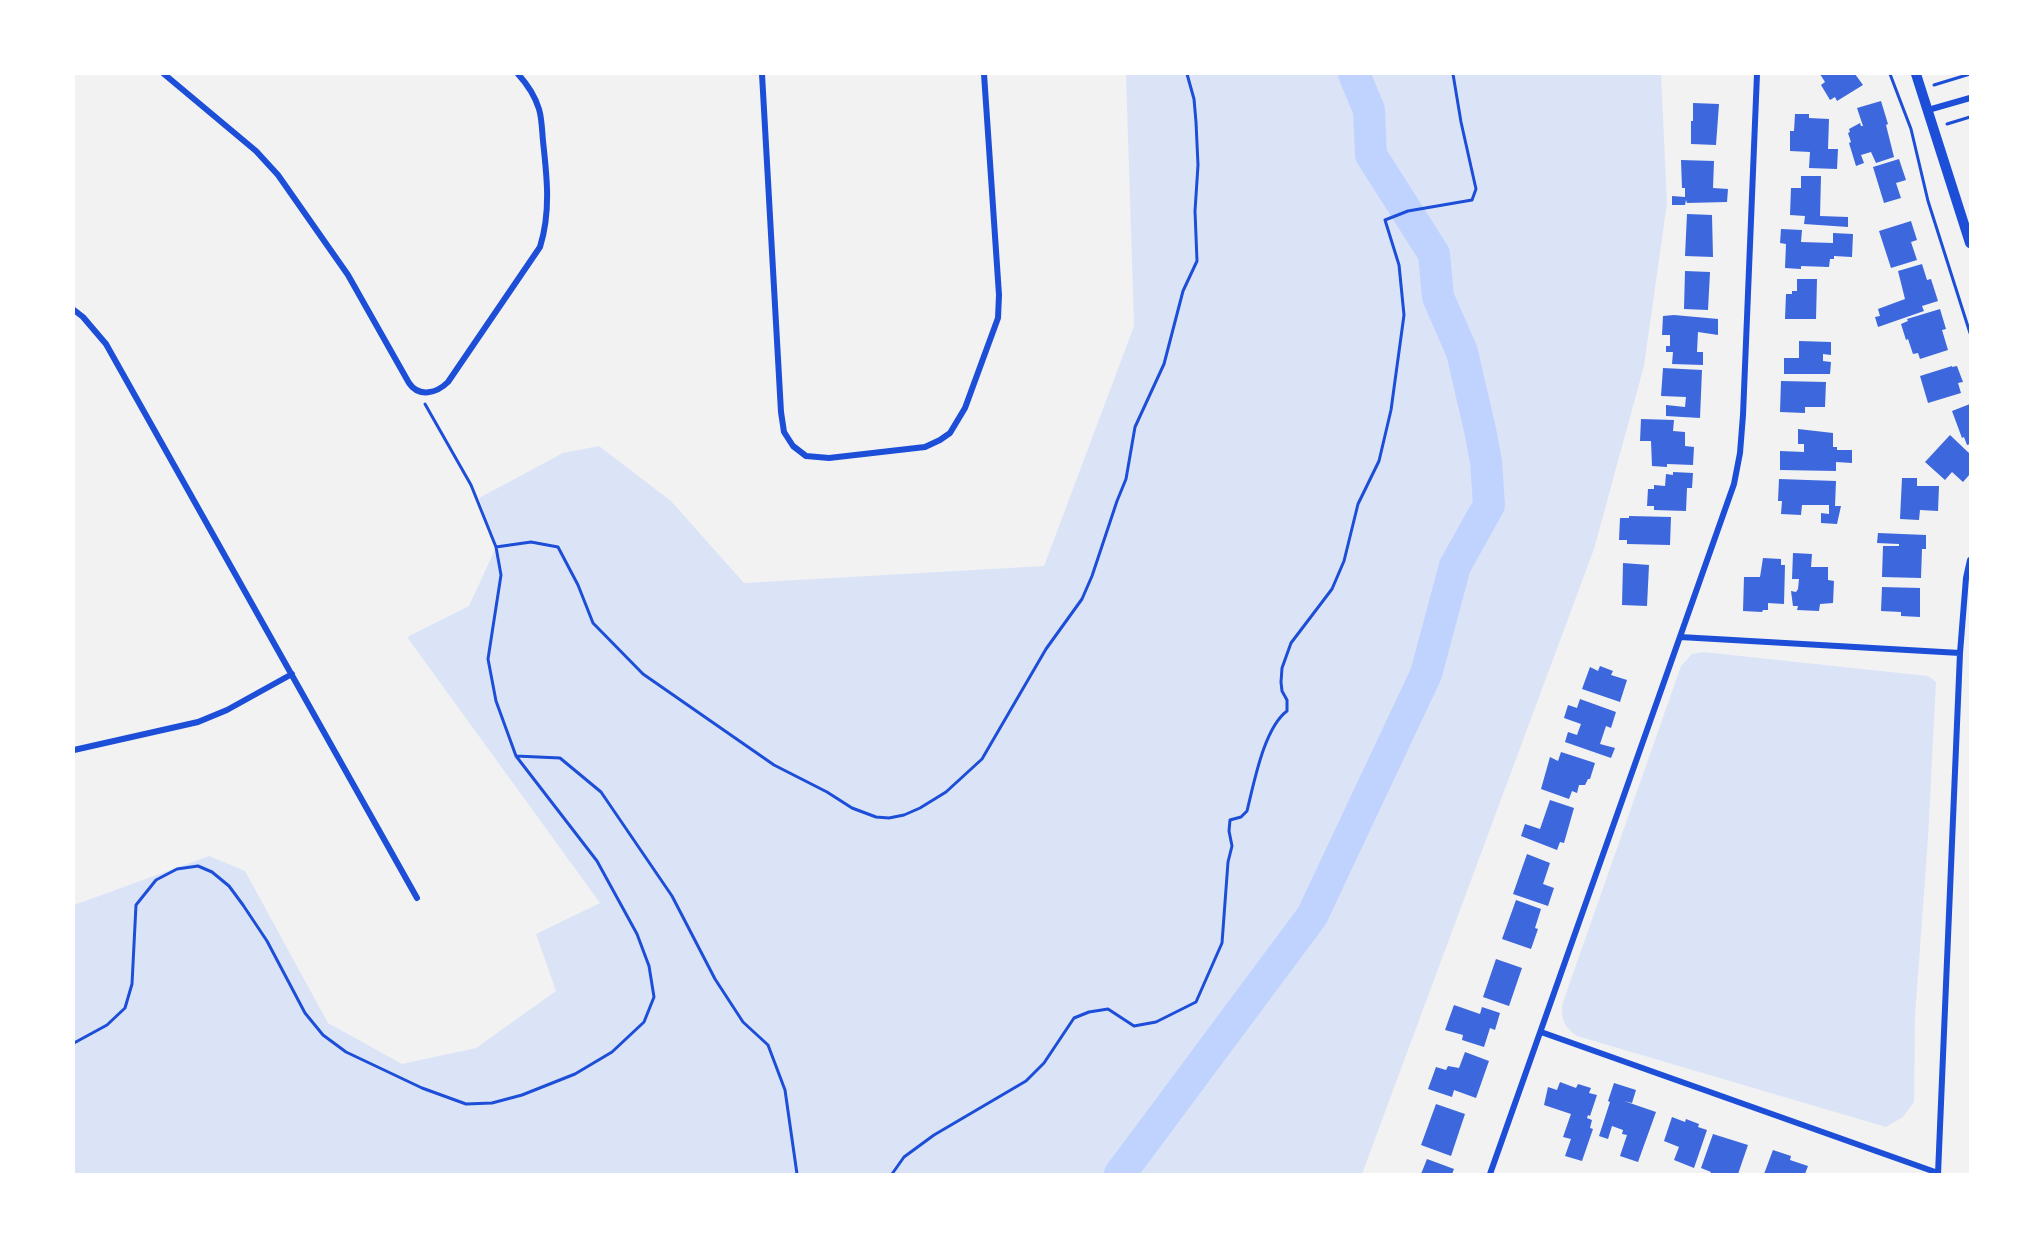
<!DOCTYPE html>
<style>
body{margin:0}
#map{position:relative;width:2044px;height:1248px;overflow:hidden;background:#f2f2f2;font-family:"Nunito Sans",sans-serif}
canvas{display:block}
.frame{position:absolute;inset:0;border:75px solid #fff;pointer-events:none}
</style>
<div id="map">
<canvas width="2044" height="1248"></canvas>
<div class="frame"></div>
</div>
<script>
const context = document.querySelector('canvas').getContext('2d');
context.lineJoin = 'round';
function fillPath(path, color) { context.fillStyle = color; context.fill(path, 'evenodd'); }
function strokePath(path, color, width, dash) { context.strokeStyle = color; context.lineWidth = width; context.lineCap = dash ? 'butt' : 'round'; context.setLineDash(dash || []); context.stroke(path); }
fillPath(new Path2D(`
 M1126 74H1661L1667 203 1644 366 1594 549 1362 1174H74V905L209 856 245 871 328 1023 402 1064 476 1048 556 991 536 934 600 903 407 637 469 606 496 547 479 498 563 453 599 446 671 501 744 583 1044 566 1134 326Z
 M1703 652 1928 676 1936 682 1928 838 1915 1016 1914 1102 1903 1117 1886 1127 1577 1036C1565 1028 1561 1020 1562 1005L1681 666 1692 654Z`), '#dbe4f7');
strokePath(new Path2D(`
 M1120 1174 1312 916 1426 674 1455 566 1489 505 1486 461 1480 430 1462 352 1438 297 1434 254 1371 155 1369 110 1354 74`), '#bfd3fe', 32);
fillPath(new Path2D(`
 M1820 74H1855L1863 85 1837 101 1835 97 1830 100 1821 85 1825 82Z
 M1881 101 1888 124 1886 125 1894 157 1876 163 1871 152 1861 155 1864 163 1856 166 1849 143 1851 142 1848 133 1850 132 1849 129 1860 123 1861 126H1863L1857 108Z
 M1693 103 1719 104 1716 145 1691 144V121H1693Z
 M1795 114H1809V118L1829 119 1828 149H1838L1837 169 1809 168 1810 152 1790 151V131H1794Z
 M1899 159 1906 180 1896 183 1901 198 1884 203 1873 167Z
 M1681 160 1714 161 1713 188 1728 189 1727 202 1687 203 1686 200 1685 205H1672V196L1685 197V188H1682Z
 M1801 176H1821L1820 216 1848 217V227L1804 224 1805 216 1790 215 1791 188H1801Z
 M1687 214 1712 215 1713 257 1685 256Z
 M1911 221 1917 240 1911 242 1917 260 1891 268 1879 231Z
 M1781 229 1802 230 1801 242 1833 243V233L1853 234 1852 257 1834 256V259H1830L1829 267 1801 266V269L1785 268 1786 244 1780 243Z
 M1922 264 1927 280 1931 279 1938 301 1922 306 1924 311 1878 327 1875 317 1880 316 1878 309 1905 299 1898 271Z
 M1685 271 1710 272 1708 310 1684 309Z
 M1797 279H1817L1816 319H1785L1786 294H1792V291H1797Z
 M1940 309 1946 329 1942 330 1948 350 1920 359 1918 353 1913 354 1908 339 1906 340 1901 324 1908 321 1907 319Z
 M1674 315 1718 319V335L1698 332 1697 352H1703V365L1672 364 1673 352H1666V346H1670V335H1662L1663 316Z
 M1799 341 1831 342V355L1823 354V361L1831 362 1830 374H1784V358H1799Z
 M1952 366V367L1957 366 1963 382 1958 383 1961 393 1928 403 1920 376Z
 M1663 368 1702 370 1700 418 1666 416V405L1685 407 1686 397 1661 396Z
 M1781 381 1826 382 1825 407H1805V413L1780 412Z
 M1970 404V444L1967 445 1964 437 1962 438 1952 411Z
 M1641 419 1674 420 1673 431 1685 432V446L1694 447 1693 465 1667 464V467L1652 466 1651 441H1640Z
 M1798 429 1833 433V447H1837V450H1852V463L1836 462V471L1780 470V451L1804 452V444H1798Z
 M1950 435 1970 454V474L1963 482 1952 472 1945 480 1925 462Z
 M1673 472 1693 473 1692 488H1687L1686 511 1654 510V506H1647L1648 489H1654V485L1665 486 1666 474 1673 475Z
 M1902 478H1917V486H1939L1938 511 1920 510 1919 520 1900 519Z
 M1779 479 1836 481 1835 506H1841L1837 524 1821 523V513L1829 514V505H1802L1801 515 1781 514 1782 501H1778Z
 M1629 516 1671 517 1670 545 1627 544V540H1619L1620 518H1629Z
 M1878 533 1926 535V549H1922L1921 578 1882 577 1883 546H1899V544L1877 543Z
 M1793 553 1812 554 1811 567H1828V580L1834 581 1833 603 1820 604 1819 611 1797 610 1798 606H1793L1791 591 1796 592 1798 589 1799 579H1792Z
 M1763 558 1781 559V565H1785L1784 604 1768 603V610H1763L1762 612 1743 611 1744 577H1760Z
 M1623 563 1649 565 1647 606 1622 605Z
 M1882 587 1920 588V617L1901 616V612L1881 611Z
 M1600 666 1613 671 1611 675 1627 680 1620 702 1582 689 1590 667 1598 671Z
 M1580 699 1616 712 1611 728 1606 726 1600 744 1615 748 1611 758 1565 742 1568 732 1577 735 1581 724 1564 718 1568 705 1577 708Z
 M1561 752 1595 763 1590 779H1588L1585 785H1579L1577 793 1572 791 1569 799 1541 789 1550 757 1558 761Z
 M1550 800 1574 808 1564 843 1560 842 1557 850 1521 836 1525 824 1540 829Z
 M1527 854 1550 863 1543 884 1554 888 1548 906 1513 894Z
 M1516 900 1541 909 1535 928 1538 929 1531 949 1502 939Z
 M1496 959 1522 968 1509 1006 1483 997Z
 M1454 1005 1480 1014 1482 1007 1500 1013 1495 1030 1490 1028 1484 1047 1462 1040 1463 1035 1445 1030Z
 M1465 1052 1489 1061 1476 1098 1454 1090 1452 1097 1428 1089 1436 1067 1446 1070 1448 1066 1459 1068Z
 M1560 1082 1576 1088 1578 1084 1591 1088 1589 1093 1597 1095 1590 1116 1588 1115 1587 1118 1592 1120 1590 1128 1593 1129 1582 1161 1565 1156 1571 1139 1563 1137 1571 1114 1544 1105 1548 1087 1557 1090Z
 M1614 1083 1636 1090 1632 1103 1624 1101 1656 1112 1638 1162 1620 1156 1627 1135 1622 1134 1623 1130 1612 1126 1608 1139 1599 1136 1610 1102 1608 1101Z
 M1436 1104 1465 1114 1451 1156 1421 1145Z
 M1672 1117 1685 1122 1686 1119 1699 1124 1698 1127 1707 1130 1694 1168 1674 1160 1679 1147 1664 1141Z
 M1713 1134 1748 1145 1738 1174H1710L1711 1172 1701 1168Z
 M1773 1150 1791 1156 1790 1160 1808 1166 1805 1174H1764Z
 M1427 1159 1454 1169 1452 1174H1421Z`), '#3d67dc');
strokePath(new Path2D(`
 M1890 74 1911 129 1928 201 1970 333
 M1934 85 1970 74
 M1947 124 1970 117
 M496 547 531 542 558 547 578 585 593 623 643 674 774 765 827 792 852 808 876 817 889 818 904 815 920 808 946 792 982 759 1046 649 1082 599 1092 576 1117 501 1126 479 1135 427 1164 364 1183 291 1197 261 1195 211 1198 165 1196 122 1194 99 1187 74
 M516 756 560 758 601 792 672 896 715 979 743 1022 768 1045 785 1090 797 1174
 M74 1043 107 1025 125 1008 132 984 136 905 156 880 177 869 198 866 212 872 229 886 243 905 267 941 305 1013 323 1035 346 1052 422 1088 466 1104 492 1103 522 1095 575 1074 612 1052 644 1022 654 997 649 966 637 934 597 861 516 756 496 701 488 659 501 575 496 547 471 485 425 404
 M892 1174 904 1157 934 1135 1026 1081 1044 1063 1074 1018 1089 1012 1108 1009 1134 1026 1156 1022 1196 1002 1222 943 1228 862 1232 846 1229 831 1230 820 1241 817 1247 811C1254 783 1264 728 1287 711V700L1282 691 1281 682 1282 668 1291 643 1332 589 1344 561 1358 504 1379 461 1391 410 1404 315 1399 265 1385 220 1408 211 1472 200 1476 189 1461 122 1453 74`), '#1d4ed8', 3);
strokePath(new Path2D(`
 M164 74 256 151 278 175 348 275 409 383C419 398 437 393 448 382L540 247C551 212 547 177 543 141 542 131 542 119 539 109 535 96 527 84 518 74
 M762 74 781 412 784 432 793 446 806 456 829 458 925 447 940 440 950 433 965 408 998 318 999 295 984 74
 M1928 110 1970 98
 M74 310 83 317 106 344 417 898
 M1680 637 1960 653
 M74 750 198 722 227 710 292 674
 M1541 1032 1938 1173
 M1490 1174 1734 484 1740 453 1743 415 1757 74
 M1938 1174 1960 653 1966 578 1970 560`), '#1d4ed8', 6);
strokePath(new Path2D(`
 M1916 74 1970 243`), '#1d4ed8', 10);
</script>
